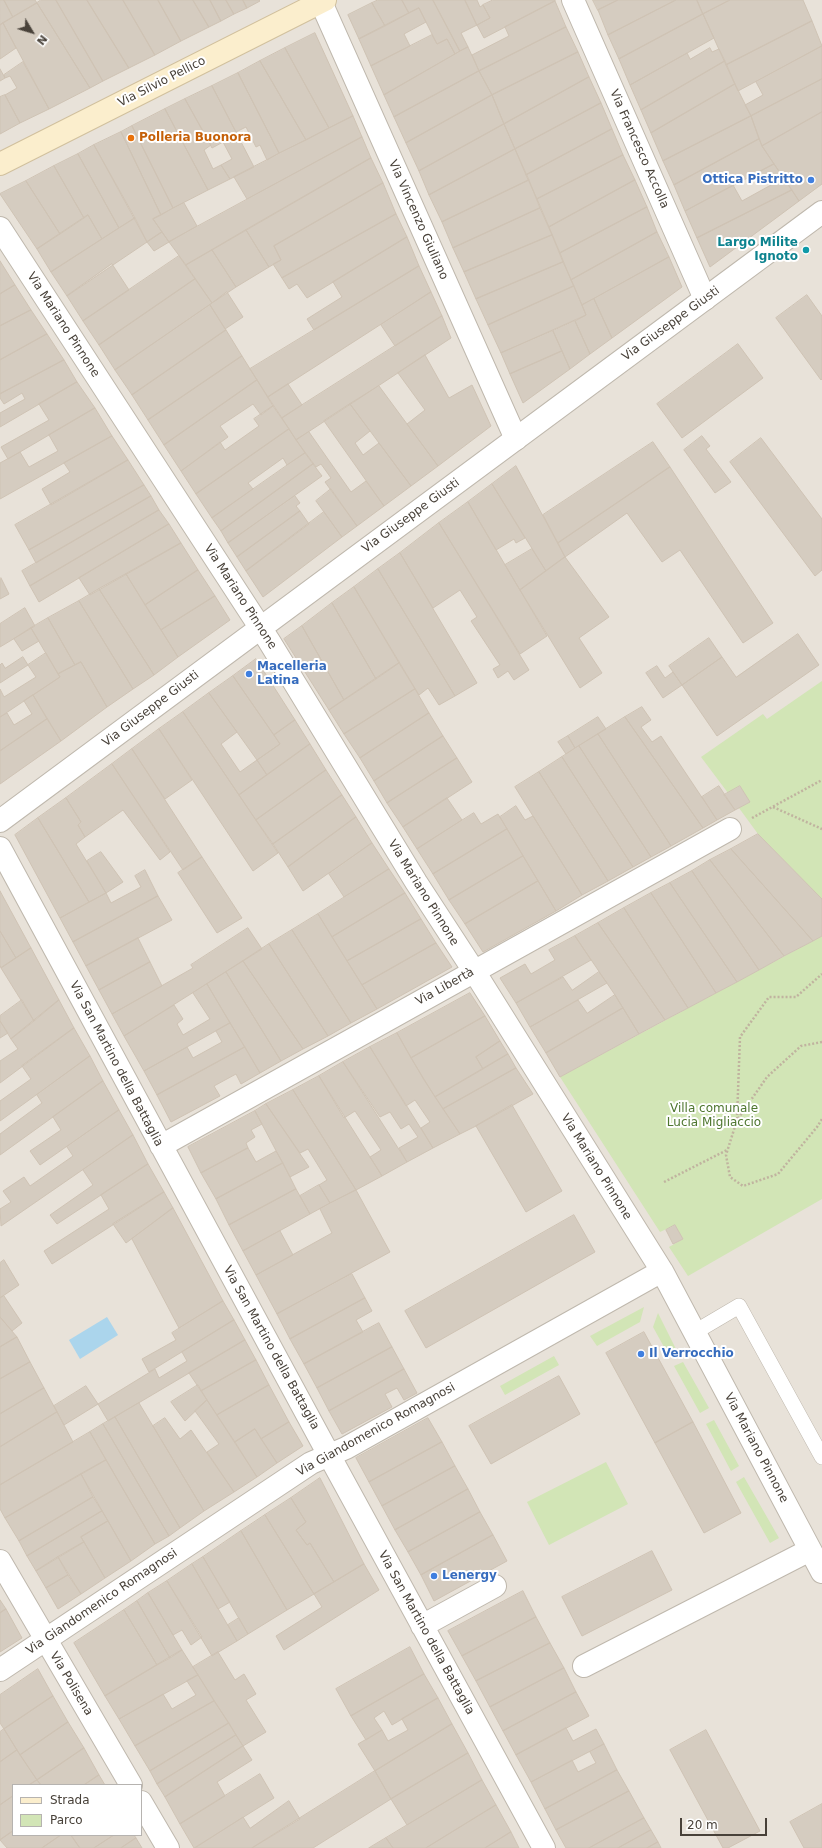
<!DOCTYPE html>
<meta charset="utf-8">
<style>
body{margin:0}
#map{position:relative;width:822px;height:1848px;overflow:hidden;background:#f4f1ea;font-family:"DejaVu Sans",sans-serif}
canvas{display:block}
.legend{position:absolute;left:12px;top:1784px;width:130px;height:52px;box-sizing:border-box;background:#fff;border:1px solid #b6b3b0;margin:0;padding:5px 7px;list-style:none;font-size:12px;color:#484139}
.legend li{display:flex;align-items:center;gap:8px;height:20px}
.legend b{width:20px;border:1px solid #b6b3b0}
.north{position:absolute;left:12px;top:12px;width:40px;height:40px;-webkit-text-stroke:3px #fff;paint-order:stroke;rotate:128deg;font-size:11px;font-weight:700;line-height:16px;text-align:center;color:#484139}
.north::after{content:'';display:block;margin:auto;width:14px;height:18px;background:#484139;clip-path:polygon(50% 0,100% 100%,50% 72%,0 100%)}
.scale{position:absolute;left:680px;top:1818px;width:87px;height:18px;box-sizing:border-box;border:2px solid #484139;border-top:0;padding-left:5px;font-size:12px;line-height:14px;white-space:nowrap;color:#484139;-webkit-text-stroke:3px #fff;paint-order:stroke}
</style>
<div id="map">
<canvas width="822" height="1848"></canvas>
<ul class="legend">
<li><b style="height:5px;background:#fbeecd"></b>Strada</li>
<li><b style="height:11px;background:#d2e5b6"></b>Parco</li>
</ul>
<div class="north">N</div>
<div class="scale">20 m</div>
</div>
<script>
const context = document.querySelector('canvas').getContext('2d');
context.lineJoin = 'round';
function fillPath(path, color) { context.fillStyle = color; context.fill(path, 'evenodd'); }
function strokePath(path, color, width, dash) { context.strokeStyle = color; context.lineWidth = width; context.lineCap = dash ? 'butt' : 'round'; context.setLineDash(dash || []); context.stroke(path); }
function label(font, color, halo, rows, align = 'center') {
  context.font = font + ' "DejaVu Sans",sans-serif'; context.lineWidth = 4; context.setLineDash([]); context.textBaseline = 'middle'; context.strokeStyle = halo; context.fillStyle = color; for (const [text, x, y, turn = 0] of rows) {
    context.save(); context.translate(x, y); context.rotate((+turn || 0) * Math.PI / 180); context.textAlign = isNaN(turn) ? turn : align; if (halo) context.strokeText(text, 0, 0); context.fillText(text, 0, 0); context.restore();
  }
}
fillPath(new Path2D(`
 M0 0H822V1848H0ZM13 1785H141V1835H13Z`), '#e8e2d9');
fillPath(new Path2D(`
 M822 681V899L758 834 739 808 750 802 740 786 728 793 701 757 763 714 767 719Z
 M822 936V1199L688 1276 669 1247 683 1239 675 1225 660 1232 560 1077Z
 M644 1307 640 1322 597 1346 590 1336Z
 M658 1313 677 1351 669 1356 653 1327Z
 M554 1356 559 1365 505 1395 500 1386Z
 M683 1362 709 1408 700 1413 674 1366Z
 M714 1420 739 1466 731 1471 706 1424Z
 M606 1462 628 1504 549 1545 527 1502Z
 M744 1477 779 1538 770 1543 736 1482Z`), '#d2e5b6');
fillPath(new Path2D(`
 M107 1317 118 1335 80 1359 69 1340Z`), '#abd5ec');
const building = new Path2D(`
 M0 0H4L13 17 0 25Z
 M4 0H35L37 3 13 17Z
 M41 0H56L103 81 90 88 37 3Z
 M56 0H87L129 68 103 81Z
 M87 0H123L155 55 129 68Z
 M123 0H158L181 41 155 55Z
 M158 0H193L209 27 181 41Z
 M193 0H210L221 21 209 27Z
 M210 0H226L234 14 221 21Z
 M226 0H243L247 8 234 14Z
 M243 0H259L260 1 247 8Z
 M378 0H402L409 13 385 26 372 3Z
 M402 0H433L460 51 455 54 447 39 437 44 419 8 409 13Z
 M433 0H465L477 25 461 33 468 47 460 51Z
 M465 0H477L480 7 483 5 490 18 477 25Z
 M493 0H555V1L484 38 477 25 490 18 483 5Z
 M593 0H618L598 10Z
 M618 0H676L608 35 598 10Z
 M676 0H697L703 14 619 59 608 35Z
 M697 0H730L703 14Z
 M730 0H803L812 21 726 65 703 14Z
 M555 1 566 27 479 71 472 55 509 36 505 27Z
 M37 3 90 88 49 109 3 23Z
 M372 3 385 26 359 39 348 15Z
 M419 8 426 22 404 34 410 46 371 66 359 39Z
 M703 14 714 38 630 85 619 59Z
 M812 21 822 46 738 91 726 65Z
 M3 23 16 48 0 59V25Z
 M566 27 578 52 492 95 479 71Z
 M315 33 353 116 329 128 285 48Z
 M432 35 437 44 447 39 455 54 384 95 371 66Z
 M822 46V79L751 116 745 105 763 95 756 82Z
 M468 47 479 71 394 117 384 95Z
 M285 48 329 128 306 140 260 61Z
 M710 48 712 52 719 49 725 61 641 110 630 85 687 53 690 59Z
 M578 52 589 77 504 124 492 95Z
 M260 61 306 140 279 153 238 73Z
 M725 61 735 84 651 133 641 110Z
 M23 62 49 109 20 123 5 95 17 88 10 76 5 78 4 75Z
 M0 69 5 78 0 81Z
 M479 71 492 95 406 143 394 117Z
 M238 73 279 153 267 160 260 145 256 147 246 127 236 132 212 86Z
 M589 77 601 103 515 149 504 124Z
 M822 79V112L762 146 751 116Z
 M735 84 751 116 663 161 651 133Z
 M212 86 254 167 230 179 221 165 232 159 223 142 212 148 185 99Z
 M5 95 20 123 0 134V97Z
 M492 95 504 124 419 171 406 143Z
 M185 99 211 145 204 150 213 169 221 165 230 179 208 190 165 109Z
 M601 103 612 129 526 175 515 149Z
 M165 109 208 190 173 208 132 126Z
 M822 112V184L799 201 762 146Z
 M353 116 362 137 247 199 234 177Z
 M751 116 759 139 674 185 663 161Z
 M504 124 515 149 429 195 419 171Z
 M132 126 173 208 161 215 121 132Z
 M612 129 623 155 537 199 526 175Z
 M121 132 161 215 153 219 162 232 147 242 94 145Z
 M362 137 371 158 186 265 169 242Z
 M759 139 762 146 774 164 685 211 674 185Z
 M94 145 135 218 119 228 78 154Z
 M515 149 529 180 442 222 429 195Z
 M78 154 119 228 102 239 88 215 84 218 54 166Z
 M623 155 635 180 549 227 537 199Z
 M371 158 383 183 274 246 281 260 269 267 246 230Z
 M774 164 792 190 697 238 685 211 733 185 742 201 771 185 759 172Z
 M54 166 84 218 60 234 26 181Z
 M529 180 540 208 453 248 442 222Z
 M635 180 647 207 560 253 549 227Z
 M26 181 60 234 37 249 0 194Z
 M383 183 396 214 282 278 273 264 281 260 274 246Z
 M792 190 799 201 710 267 697 238Z
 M184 203 197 226 169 242 153 219Z
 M647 207 657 232 571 280 560 253Z
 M540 208 552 235 464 272 453 248Z
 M396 214 407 237 307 298 297 284 289 289 282 278Z
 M88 215 102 239 51 272 37 249Z
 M135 218 147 242 67 296 51 272Z
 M246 230 269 267 236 287 212 250Z
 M162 232 169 242 154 251 147 242Z
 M657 232 669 257 582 305 571 280Z
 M552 235 563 262 476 299 464 272Z
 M407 237 419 266 314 330 307 319 342 297 333 282Z
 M212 250 236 287 212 303 186 265Z
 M179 256 195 279 99 345 83 321Z
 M669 257 682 287 612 338 594 299Z
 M0 261 15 285 0 294Z
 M563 262 574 286 488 325 476 299Z
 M112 264 129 290 83 321 67 296Z
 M419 266 431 292 268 397 250 369Z
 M195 279 212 303 115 370 99 345Z
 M15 285 31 310 0 326V294Z
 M574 286 586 315 501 353 488 325Z
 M227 292 243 317 225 329 210 305Z
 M431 292 442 316 395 346 381 325Z
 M807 295 822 316V379L821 380 776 318Z
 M594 299 612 338 590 354 575 321 586 315 582 305Z
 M210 305 226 330 132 395 115 370Z
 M31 310 47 334 0 360V326Z
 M442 316 451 338 296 440 282 418Z
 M575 321 590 354 570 369 553 331Z
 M226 330 242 356 148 420 132 395Z
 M553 331 562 351 510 374 501 353Z
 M47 334 64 360 0 394V360Z
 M738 344 763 378 682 438 657 404Z
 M562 351 570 369 523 403 510 374Z
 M425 355 449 398 472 385 491 426 438 466 407 424 425 410 398 373Z
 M242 356 257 380 164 445 148 420Z
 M64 360 77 382 0 427V413L25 399 22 393 4 404 0 398V394Z
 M257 380 273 406 261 415 253 404 220 426 228 437 181 471 164 445Z
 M77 382 95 408 8 459 1 447 49 420 39 404Z
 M288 384 302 405 282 418 268 397Z
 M379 386 438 466 411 486 350 404Z
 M350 404 370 431 355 443 363 455 379 443 411 486 384 506 324 421Z
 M273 406 289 429 196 494 181 471 220 442 225 450 259 426 254 419Z
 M95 408 112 436 0 499V463L20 452 29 467 58 451 49 435Z
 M289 429 305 453 287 465 283 458 248 483 253 489 212 518 196 494Z
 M309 432 351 492 366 481 384 506 357 526 325 482 331 478 321 464 316 467 296 440Z
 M112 436 128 460 51 505 42 489 70 472 64 463Z
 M702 436 710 446 706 449 731 482 715 493 684 450Z
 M761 438 822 519V570L815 576 730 462Z
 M653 442 670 467 558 543 543 515Z
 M305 453 313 464 221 531 212 518Z
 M128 460 144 485 29 550 15 525Z
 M313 464 322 476 228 543 221 531Z
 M516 466 565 557 546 571 492 484Z
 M670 467 773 623 743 643 680 550 662 562 627 513 565 557 558 543Z
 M492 484 525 538 516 543 514 539 496 550 468 502Z
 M144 485 151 496 36 563 29 550Z
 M331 489 357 526 342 537 316 501Z
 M151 496 159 510 30 586 22 571Z
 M295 496 300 503 296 506 300 511 237 557 228 543Z
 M468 502 547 636 520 654 439 523Z
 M159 510 169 524 39 602 30 586Z
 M300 511 309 524 246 571 237 557Z
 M324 512 342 537 263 597 246 571Z
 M439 523 529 670 514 680 508 671 498 678 493 669 500 665 471 621 477 617 460 590 433 608 400 553Z
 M169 524 181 543 90 595 79 578Z
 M181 543 198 570 145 605 126 574Z
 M532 549 546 571 520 590 505 565Z
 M400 553 477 683 455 696 378 569Z
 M565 557 609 617 579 638 602 673 580 688 520 590Z
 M378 569 455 696 439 705 428 688 419 695 354 587Z
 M198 570 215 596 161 630 145 605Z
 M126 574 178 657 154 675 99 589Z
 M1 578 9 594 0 599V579Z
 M354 587 399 663 376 679 332 603Z
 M99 589 154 675 133 689 79 601Z
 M215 596 230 620 178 657 161 630Z
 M79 601 133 689 107 707 81 662 75 665 48 618Z
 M332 603 376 679 344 700 302 626Z
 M25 608 35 626 0 647V624Z
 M48 618 75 665 58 674 31 628Z
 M302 626 344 700 329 710 284 639Z
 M31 628 39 641 22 651 14 639Z
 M798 634 819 665 717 736 682 685 722 657 736 677Z
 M709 638 722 657 682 685 669 666Z
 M46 653 60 677 0 717V689L4 697 36 677 28 665Z
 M23 657 28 665 0 683V665L2 663 5 668Z
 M256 659 295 720 274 735 233 676Z
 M81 662 107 707 61 741 33 695 60 677 58 674Z
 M399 663 415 689 344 734 329 710Z
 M657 666 665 678 673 672 682 685 663 698 646 673Z
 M233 676 280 744 257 760 209 693Z
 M415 689 429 713 360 758 344 734Z
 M209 693 237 732 221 744 240 772 257 760 267 775 239 795 183 712Z
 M33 695 47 719 0 751V717L7 713 14 725 32 714 24 701Z
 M642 707 651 720 641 727 652 742 661 736 717 820 703 828 625 717Z
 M183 712 278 853 253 871 159 729Z
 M429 713 443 736 374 781 360 758Z
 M598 717 606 729 575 748 568 736Z
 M625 717 703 828 671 846 598 734Z
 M47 719 61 741 0 784V751Z
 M295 720 310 744 267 775 257 760 280 744 274 735Z
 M159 729 192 780 165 799 132 749Z
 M598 734 671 846 651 857 579 746Z
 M443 736 457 758 387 803 374 781Z
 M568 736 575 748 566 754 558 742Z
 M310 744 326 770 256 820 239 795Z
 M579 746 651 857 633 867 562 757Z
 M132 749 202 857 183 870 112 764Z
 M562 757 633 867 608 881 539 772Z
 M457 758 472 782 403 827 387 803Z
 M112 764 170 852 160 860 123 810 85 837 78 825 81 822 66 798Z
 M326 770 342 795 273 844 256 820Z
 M539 772 608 881 582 895 515 787Z
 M719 786 735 810 717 820 702 797Z
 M740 786 750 802 735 810 724 795Z
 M342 795 356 817 288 867 273 844Z
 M66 798 81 822 78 825 85 837 76 844 106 893 89 902 38 818Z
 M447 798 462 820 417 849 403 827Z
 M516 806 525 820 533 816 582 895 556 911 500 817Z
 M474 813 481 824 498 814 507 829 433 874 417 849Z
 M356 817 372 843 303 891 288 867Z
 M38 818 89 902 60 918 15 835Z
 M507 829 523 856 449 900 433 874Z
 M758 834 822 899V936L813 941 731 849Z
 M372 843 389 869 344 897 329 874Z
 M731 849 813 941 784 956 710 860Z
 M101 852 123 882 106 893 87 861Z
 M523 856 538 881 465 924 449 900Z
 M202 857 242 918 217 933 178 873Z
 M710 860 784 956 759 970 692 871Z
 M389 869 405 893 332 937 318 914Z
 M145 870 158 896 73 942 60 918 106 893 111 903 141 887 135 876Z
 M692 871 759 970 737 982 670 883Z
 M538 881 556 911 483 952 465 924Z
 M670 883 737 982 716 993 651 893Z
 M0 891 31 948 16 958 0 931Z
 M405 893 421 919 347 961 332 937Z
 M651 893 716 993 688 1008 624 908Z
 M158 896 172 920 86 966 73 942Z
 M624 908 688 1008 665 1020 598 923Z
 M318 914 377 1009 351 1023 292 930Z
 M421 919 436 943 362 985 347 961Z
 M598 923 665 1020 639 1034 615 995 575 936Z
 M248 928 262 949 124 1036 112 1014 193 968 191 965Z
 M292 930 351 1023 328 1036 269 944Z
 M0 931 16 958 1 968 0 965Z
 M575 936 591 960 516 1003 500 978 525 964 531 974 555 960 549 950Z
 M138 938 150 962 99 990 86 966Z
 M436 943 452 967 377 1009 362 985Z
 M269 944 328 1036 303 1049 243 961Z
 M31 948 59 1000 34 1021 1 968Z
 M243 961 303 1049 281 1061 226 972Z
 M150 962 162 986 112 1014 99 990Z
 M226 972 281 1061 260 1073 207 984Z
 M599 972 607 983 530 1027 516 1003 563 977 572 990Z
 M207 984 230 1023 144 1071 124 1036 174 1005 183 1019 177 1024 183 1035 210 1019 193 993Z
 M470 993 485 1016 411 1058 397 1033Z
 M615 995 623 1008 546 1053 530 1027 578 1000 587 1013Z
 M22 1000 34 1021 11 1039 0 1021V1016Z
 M59 1000 74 1028 0 1083V1061L18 1049 11 1039Z
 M623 1008 639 1034 560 1077 546 1053Z
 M485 1016 500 1041 476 1057 483 1069 435 1097 411 1058Z
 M0 1021 8 1033 0 1038Z
 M230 1023 245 1047 157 1095 144 1071 187 1047 193 1058 222 1042 216 1031Z
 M74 1028 90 1056 0 1121V1101L31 1079 22 1066Z
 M397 1033 424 1080 460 1134 433 1148 421 1128 430 1122 415 1100 406 1106 370 1047Z
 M500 1041 508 1054 483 1069 476 1057Z
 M245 1047 260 1073 241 1084 236 1074 214 1086 220 1096 171 1122 157 1095Z
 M370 1047 433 1148 407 1162 399 1148 418 1137 409 1124 401 1129 390 1112 380 1117 343 1062Z
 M508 1054 516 1068 443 1109 435 1097Z
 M90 1056 103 1081 0 1155V1134L42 1103 37 1095Z
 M343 1062 407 1162 382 1176 370 1157 381 1150 355 1111 344 1118 319 1076Z
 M516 1068 533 1094 476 1126 460 1134 443 1109Z
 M319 1076 382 1176 356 1190 293 1090Z
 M103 1081 119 1110 40 1165 30 1151 61 1130 53 1117Z
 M293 1090 356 1190 330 1203 319 1185 327 1180 308 1149 300 1153 266 1104Z
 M266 1104 309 1167 290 1177 255 1111Z
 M512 1105 562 1191 526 1212 476 1126Z
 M119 1110 133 1135 1 1226 0 1209 11 1202 3 1191 24 1177 30 1186 73 1156 67 1147Z
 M255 1111 262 1124 251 1130 255 1137 246 1143 248 1148 201 1173 188 1147Z
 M133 1135 148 1164 57 1224 50 1215 93 1185 83 1170Z
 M248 1148 256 1162 276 1151 283 1163 216 1199 201 1173Z
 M283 1163 296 1189 229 1225 216 1199Z
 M148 1164 164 1192 52 1264 44 1251 109 1209 101 1195Z
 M319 1185 330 1203 310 1214 300 1196Z
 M296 1189 310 1214 243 1251 229 1225Z
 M356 1190 390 1252 277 1314 256 1275 332 1233 320 1209Z
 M164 1192 173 1208 126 1243 113 1224Z
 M173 1208 223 1301 179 1328 132 1239Z
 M574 1215 595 1252 426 1348 405 1311Z
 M675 1225 683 1239 673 1244 666 1230Z
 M280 1231 293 1255 256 1275 243 1251Z
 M4 1260 19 1285 0 1298V1263Z
 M352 1274 365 1298 290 1339 277 1314Z
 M4 1296 22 1323 12 1331 0 1317V1298Z
 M365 1298 372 1311 356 1320 363 1332 304 1364 290 1339Z
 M223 1301 234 1320 149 1372 142 1359 176 1340 172 1333Z
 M0 1317 17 1337 0 1347Z
 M234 1320 245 1340 108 1421 98 1404 155 1369 159 1378 187 1361 182 1352Z
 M379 1323 392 1347 317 1388 304 1364Z
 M644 1332 693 1422 655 1443 606 1353Z
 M17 1337 30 1362 0 1379V1347Z
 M245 1340 256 1360 201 1391 189 1373Z
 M392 1347 404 1369 329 1411 317 1388Z
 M256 1360 269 1385 217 1415 201 1391Z
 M30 1362 44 1388 0 1414V1379Z
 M404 1369 417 1393 404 1400 397 1388 385 1394 392 1407 342 1434 329 1411Z
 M559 1376 580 1414 491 1464 469 1426Z
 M198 1385 207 1400 185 1421 171 1402Z
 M269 1385 289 1422 261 1439 255 1429 235 1442 217 1415Z
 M86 1386 98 1404 64 1425 54 1406Z
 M44 1388 57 1412 0 1447V1414Z
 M207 1400 257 1477 234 1492 207 1452 219 1444 195 1411Z
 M139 1403 204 1511 180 1528 115 1417Z
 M57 1412 73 1442 0 1485V1447Z
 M115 1417 180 1528 169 1536 103 1424Z
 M165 1418 180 1439 191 1430 234 1492 204 1511 153 1426Z
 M428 1418 442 1442 369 1482 356 1458Z
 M289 1422 303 1446 277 1463 261 1439Z
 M693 1422 741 1513 704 1533 655 1443Z
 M103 1424 169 1536 155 1544 90 1432Z
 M255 1429 277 1463 257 1477 235 1442Z
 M90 1432 106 1460 5 1518 0 1509V1485Z
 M442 1442 455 1466 382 1506 369 1482Z
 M106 1460 155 1544 131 1561 81 1474Z
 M455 1466 468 1489 395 1530 382 1506Z
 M81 1474 93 1497 19 1541 5 1518Z
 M320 1478 364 1564 334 1582 310 1543 307 1545 296 1530 306 1522 291 1498Z
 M468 1489 480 1512 408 1552 395 1530Z
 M93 1497 102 1511 27 1556 19 1541Z
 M291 1498 306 1522 296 1530 307 1545 310 1543 334 1582 314 1594 265 1515Z
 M102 1511 108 1521 81 1537 84 1542 36 1571 27 1556Z
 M480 1512 493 1535 421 1575 408 1552Z
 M265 1515 314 1594 287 1610 241 1531Z
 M108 1521 131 1561 105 1578 81 1537Z
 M241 1531 287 1610 248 1634 203 1557Z
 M493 1535 507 1561 434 1601 421 1575Z
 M84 1542 105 1578 81 1594 58 1557Z
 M652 1551 672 1590 582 1636 562 1597Z
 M58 1557 68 1575 46 1588 36 1571Z
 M203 1557 230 1602 218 1609 192 1564Z
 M192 1564 237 1641 212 1656 167 1581Z
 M364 1564 379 1590 284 1650 276 1636 322 1607 314 1594Z
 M68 1575 81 1594 58 1609 46 1588Z
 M167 1581 202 1637 191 1645 182 1630 173 1635 148 1593Z
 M523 1591 536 1617 462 1656 448 1631Z
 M148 1593 182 1650 170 1658 137 1601Z
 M0 1600 6 1609 0 1613Z
 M137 1601 170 1658 157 1665 124 1610Z
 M6 1609 22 1638 0 1652V1613Z
 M124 1610 157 1665 105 1696 74 1643Z
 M536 1617 550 1643 476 1681 462 1656Z
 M239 1618 248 1634 237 1641 228 1625Z
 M550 1643 564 1668 490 1707 476 1681Z
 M410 1647 424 1674 351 1716 336 1689Z
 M182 1650 198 1675 119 1719 105 1696Z
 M218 1652 235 1680 244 1674 256 1694 246 1700 266 1732 243 1746 193 1667Z
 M564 1668 576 1692 503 1731 490 1707Z
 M38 1669 53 1696 4 1729 0 1723V1695Z
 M424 1674 438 1698 392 1725 384 1711 374 1718 382 1730 366 1740 351 1716Z
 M198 1675 214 1701 135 1746 119 1719 163 1694 172 1709 196 1695 187 1681Z
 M576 1692 589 1716 516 1755 503 1731Z
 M53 1696 68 1722 20 1755 4 1729Z
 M438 1698 452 1724 375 1771 358 1744 382 1730 388 1741 408 1730 402 1719Z
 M214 1701 229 1723 150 1771 135 1746Z
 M68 1722 84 1748 37 1780 20 1755Z
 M229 1723 236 1735 157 1784 150 1771Z
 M452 1724 468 1753 391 1799 375 1771Z
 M566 1728 573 1741 596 1729 604 1744 531 1782 516 1755Z
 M4 1729 17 1750 0 1762V1732Z
 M706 1730 760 1831 728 1848H723L670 1750Z
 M236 1735 243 1746 165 1797 157 1784Z
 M604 1744 617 1770 545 1809 531 1782 572 1760 578 1772 596 1763 590 1752Z
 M243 1746 252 1760 217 1782 225 1796 180 1824 165 1797Z
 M84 1748 99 1775 84 1785H41L37 1780Z
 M17 1750 37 1780 29 1785H13V1796L0 1805V1762Z
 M468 1753 482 1780 407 1825 391 1799Z
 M617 1770 629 1791 556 1830 545 1809Z
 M375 1771 391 1799 313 1848H252Z
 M260 1774 274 1798 194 1848 180 1824Z
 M99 1775 105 1785H84Z
 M37 1780 41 1785H29Z
 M482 1780 496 1805 426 1848H393L386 1838Z
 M629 1791 644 1818 589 1848H566L556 1830Z
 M13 1796V1831L0 1840V1805Z
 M289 1801 300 1819 252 1848H195L243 1817 250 1828Z
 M822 1804V1848H804L790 1822Z
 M496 1805 511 1832 485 1848H426Z
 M644 1818 651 1830 618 1848H589Z
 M651 1830 658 1842 647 1848H618Z
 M13 1831V1835H61L42 1848H7L0 1840Z
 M511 1832 519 1848H485Z
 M61 1835H71L80 1848H42Z
 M71 1835H114L94 1848H80Z
 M114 1835H134L136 1838 121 1848H94Z
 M136 1838 142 1848H121Z
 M386 1838 393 1848H369Z
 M658 1842 661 1848H647Z`);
fillPath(building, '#d5ccc0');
strokePath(building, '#cfc3b4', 1);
const service = new Path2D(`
 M695 1332 739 1306 822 1457`);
const minor = new Path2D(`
 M320 0 516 439
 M573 0 705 299
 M0 228 269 641 416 882 474 971 662 1271 822 1572
 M0 848 329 1455 544 1848
 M161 1146 730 829
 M0 1561 131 1785
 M422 1626 495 1586
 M584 1666 810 1550
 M0 1670 311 1463 346 1448 662 1271
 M141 1802 168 1848`);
const tertiary = new Path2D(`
 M0 821 822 212`);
const secondary = new Path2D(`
 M0 164 325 0`);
strokePath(service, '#bfb8ad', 16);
strokePath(minor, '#bfb8ad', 24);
strokePath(tertiary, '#bfb8ad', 24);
strokePath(secondary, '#d1c09d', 24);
strokePath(new Path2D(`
 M773 807 822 829
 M752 818 822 780
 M822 1042 801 1046 767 1077 737 1120 726 1155 730 1177 743 1186 778 1174 817 1127 822 1119
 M737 1119 740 1037 769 997H796L822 974
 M664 1182 727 1150`), '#c0b39f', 2.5, [2, 2]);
strokePath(service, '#fff', 15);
strokePath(minor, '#fff', 22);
strokePath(tertiary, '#fff', 22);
strokePath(secondary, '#fbeecd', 22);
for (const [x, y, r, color] of [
 [131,138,4,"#e8710a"],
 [811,180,4,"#3f7fe0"],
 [806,250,4,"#0f9aa8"],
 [249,674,4,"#3f7fe0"],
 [641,1354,4,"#3f7fe0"],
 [434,1576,4,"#3f7fe0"]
]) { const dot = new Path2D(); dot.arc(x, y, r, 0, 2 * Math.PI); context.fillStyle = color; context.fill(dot); strokePath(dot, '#fff', 1.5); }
label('12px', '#484139', '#fff', [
 ["Via Silvio Pellico",162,82,-27],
 ["Via Francesco Accolla",639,149,66],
 ["Via Vincenzo Giuliano",418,220,66],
 ["Via Giuseppe Giusti",671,324,-36],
 ["Via Mariano Pinnone",63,325,57],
 ["Via Giuseppe Giusti",411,516,-36],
 ["Via Mariano Pinnone",240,597,57],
 ["Via Giuseppe Giusti",151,709,-37],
 ["Via Mariano Pinnone",423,893,58],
 ["Via Libertà",445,987,-29],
 ["Via San Martino della Battaglia",116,1064,62],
 ["Via Mariano Pinnone",596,1167,58],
 ["Via San Martino della Battaglia",271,1348,61],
 ["Via Giandomenico Romagnosi",376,1430,-29],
 ["Via Mariano Pinnone",756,1448,62],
 ["Via Giandomenico Romagnosi",102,1602,-34],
 ["Via San Martino della Battaglia",426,1633,61],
 ["Via Polisena",71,1684,59]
]);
label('bold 12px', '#c56008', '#fff', [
 ["Polleria Buonora",139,138]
], 'left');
label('bold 12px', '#366cbe', '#fff', [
 ["Ottica Pistritto",803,180,"right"],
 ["Macelleria",257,667],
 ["Latina",257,681],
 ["Il Verrocchio",649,1354],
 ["Lenergy",442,1576]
], 'left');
label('bold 12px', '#0d838f', '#fff', [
 ["Largo Milite",798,243],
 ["Ignoto",798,257]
], 'right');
label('12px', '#4e762f', '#fff', [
 ["Villa comunale",714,1109],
 ["Lucia Migliaccio",714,1123]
]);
</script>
